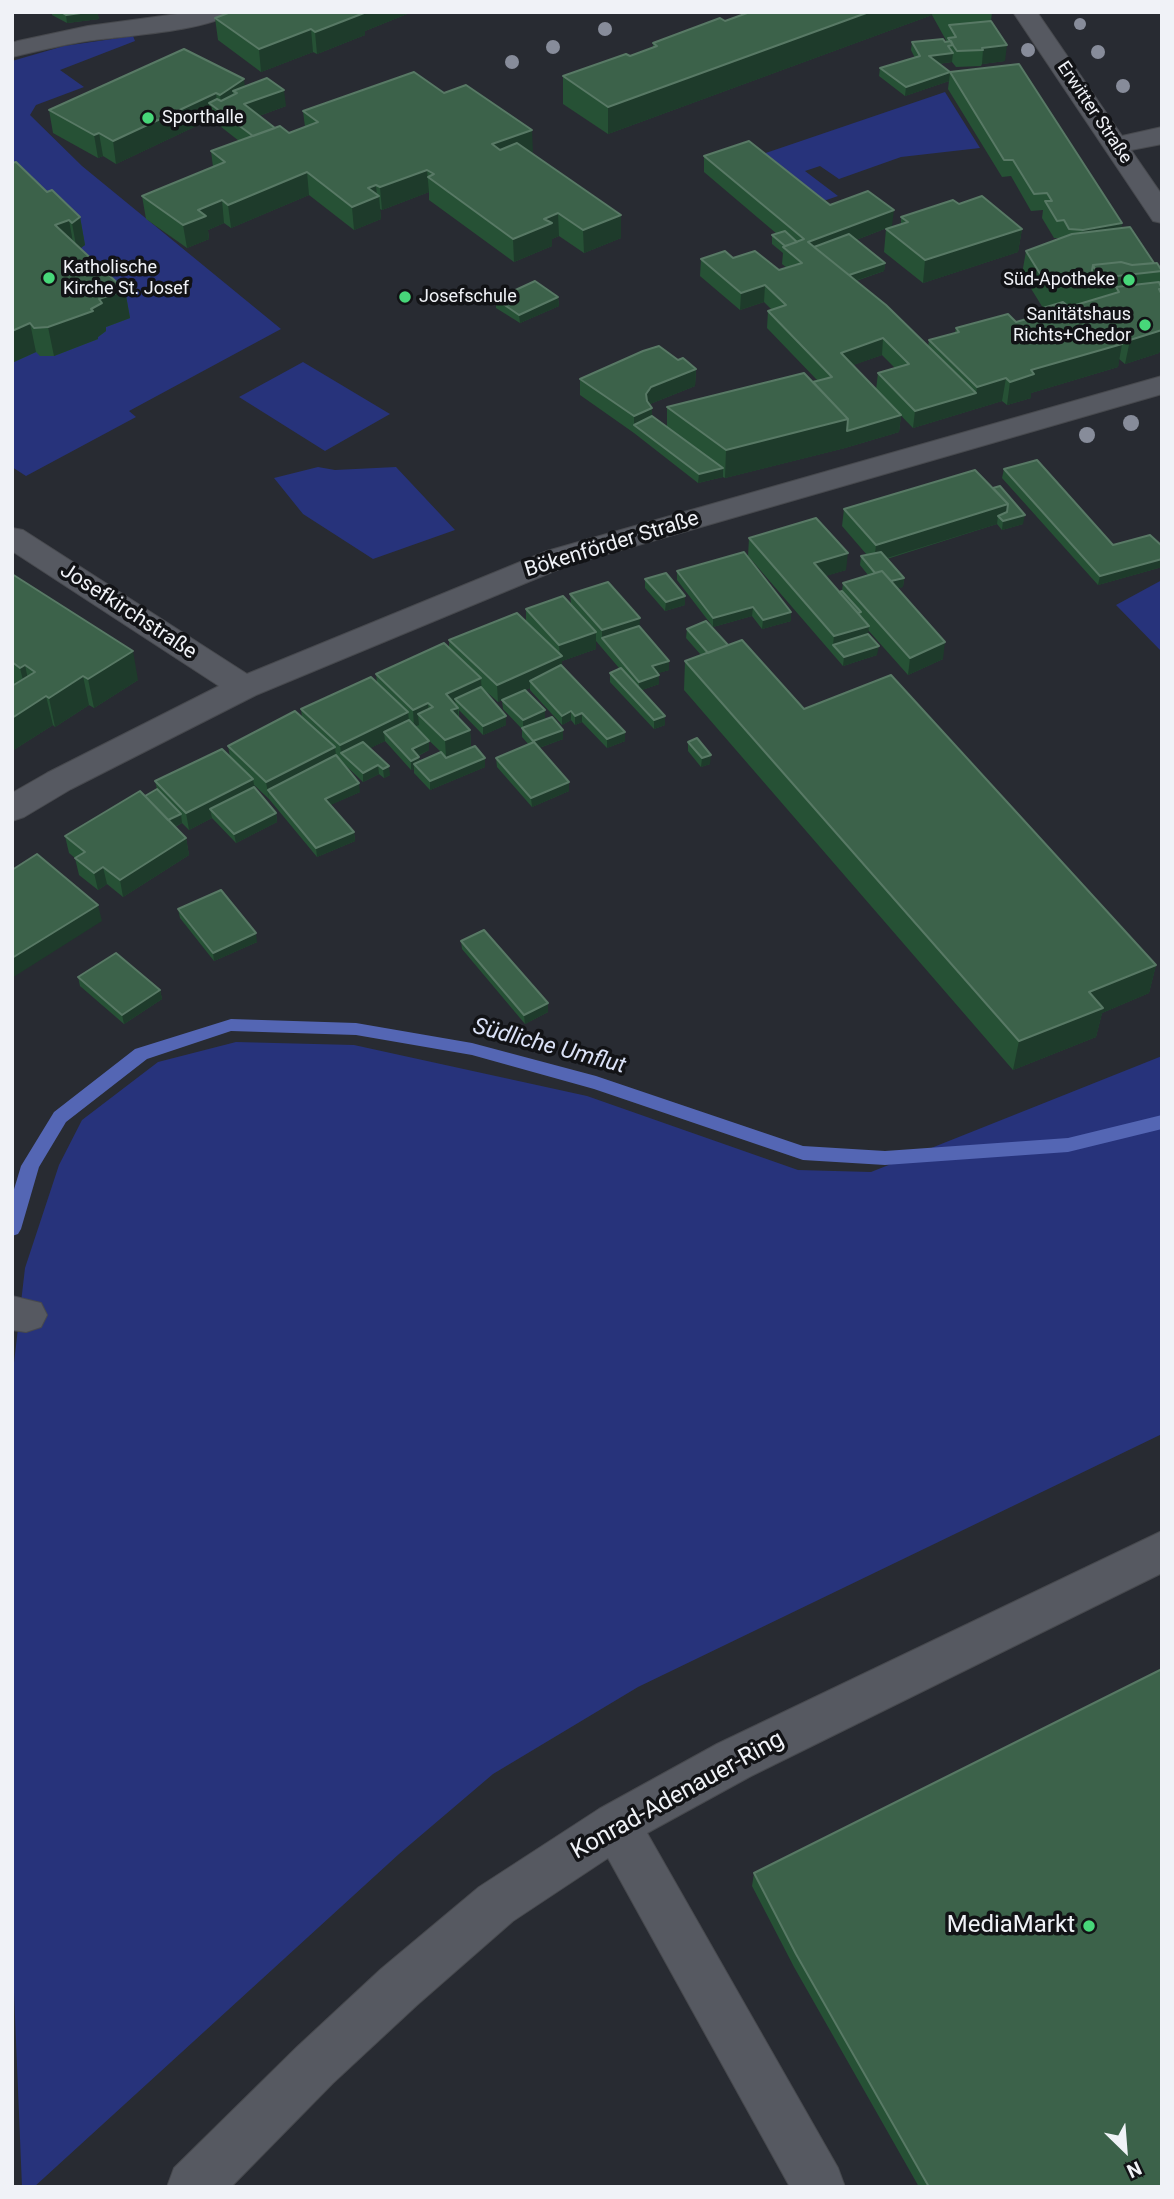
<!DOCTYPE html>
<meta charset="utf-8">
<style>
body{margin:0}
#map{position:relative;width:1174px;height:2199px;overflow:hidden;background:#282b32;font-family:Roboto,sans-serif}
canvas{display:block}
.frame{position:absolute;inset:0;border:14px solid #f0f2f7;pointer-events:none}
.north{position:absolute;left:1090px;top:2115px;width:70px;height:70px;-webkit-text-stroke:5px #121316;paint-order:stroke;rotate:155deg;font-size:19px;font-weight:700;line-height:28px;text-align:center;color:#f0f2f7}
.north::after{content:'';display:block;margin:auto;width:24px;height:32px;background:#f0f2f7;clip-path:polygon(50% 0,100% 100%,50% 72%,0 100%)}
</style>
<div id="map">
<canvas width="1174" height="2199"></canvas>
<div class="frame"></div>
<div class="north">N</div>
</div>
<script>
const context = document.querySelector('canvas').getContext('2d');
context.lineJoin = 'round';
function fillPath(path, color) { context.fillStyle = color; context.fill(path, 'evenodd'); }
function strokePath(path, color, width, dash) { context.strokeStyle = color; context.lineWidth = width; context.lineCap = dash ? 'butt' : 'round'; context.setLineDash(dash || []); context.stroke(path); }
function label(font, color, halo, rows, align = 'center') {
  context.font = font + ' Roboto,sans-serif'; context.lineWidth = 7; context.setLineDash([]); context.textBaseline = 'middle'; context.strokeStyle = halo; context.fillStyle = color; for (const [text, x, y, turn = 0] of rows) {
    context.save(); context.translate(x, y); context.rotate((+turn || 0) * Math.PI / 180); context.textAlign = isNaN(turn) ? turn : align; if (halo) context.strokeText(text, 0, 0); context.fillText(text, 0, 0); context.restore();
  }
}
fillPath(new Path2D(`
 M133 36 135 41 60 70 84 87 36 105 30 115 82 166 281 329 129 411 136 417 26 476 12 467V61L64 46Z
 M945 92 980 148 901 157 839 179 820 166 805 171 838 196 812 205 754 157Z
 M303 362 390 414 325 451 239 397Z
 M318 467 335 470 396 467 455 530 373 559 303 514 274 478Z
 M1162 580V652L1116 605Z
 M236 1042 354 1045 587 1096 798 1170 871 1172 1162 1056V1434L638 1687 493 1774 399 1854 34 2187H22L12 1944V1380L25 1268 59 1165 82 1120 158 1062Z`), '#27337b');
fillPath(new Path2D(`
 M231 1019 356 1023 472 1043 596 1076 803 1146 885 1151 1068 1138 1162 1115V1129L1068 1152 885 1165 803 1160 594 1089 472 1055 356 1035 231 1031 147 1059 66 1122 39 1167 21 1229 18 1234 12 1236V1196L21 1166 54 1112 135 1049Z`), '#5466b4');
const minor = new Path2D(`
 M192 12H230C218 30 113 37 87 41 62 45 37 51 12 57V43L18 41 88 26Z
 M1013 12H1037L1122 136 1162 127V144L1131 150 1162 195V223L1153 221Z
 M1162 376V394L569 565 256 695 71 789 24 817 12 821V793L47 773 219 686 12 551V528L23 530 247 674 547 551Z
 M12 1296 41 1303 47 1315 41 1327 26 1332 12 1330Z
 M1162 1531V1573L751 1776 647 1833 838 2168 845 2187H790L608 1858 513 1921 417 2005 333 2083 231 2187H167L174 2168 297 2047 381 1969 479 1887 599 1809 717 1744Z`);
strokePath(minor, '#47494e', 2);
fillPath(minor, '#565961');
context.fillStyle = '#878c9a';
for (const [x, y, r] of [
 [1080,24,6],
 [605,29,7],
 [553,47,7],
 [1028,50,7],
 [1098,52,7],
 [512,62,7],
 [1123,86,7],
 [1131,423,8],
 [1087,435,8]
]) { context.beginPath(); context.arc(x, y, r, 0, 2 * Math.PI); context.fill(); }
fillPath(new Path2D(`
 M52 12H97L99 19 67 23 52 15Z
 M412 12 365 31V35L317 54 313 52 261 72 218 40 215 18Z
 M746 12H992L991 21 1005 61 982 64 981 66 956 67 952 62 938 64 950 72 949 81 905 96 879 76 880 68 915 58 911 50 912 42H947L932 15 608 134 563 104V76L630 56 653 48V43L725 21 746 14Z
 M950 72 1122 223 1121 228 1162 270 1160 284 1162 289V345L1159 353 1125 364 1119 359 1118 367 1031 393V398L1007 405 1002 401 913 428 876 390 878 373 895 368 882 355 853 365 901 415 899 432 845 448 725 478 723 477 698 483 634 433 580 395V379L678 360 696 369 695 386 650 404 652 416 667 427V407L817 380 767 328 768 311 772 310 764 302 740 310 700 276 701 259 733 258 779 270 787 268 782 264 783 253 772 244V235L777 234 704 172V156L830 205 892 226 856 240 885 263 884 271 856 281 928 347 929 340 955 333 956 328 1016 322 1042 315 1043 308 1022 274 1026 251 1062 238H1054L1042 218 1043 210 1031 211 1011 176 1002 177 948 89Z
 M245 87 286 106 259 116 275 128 289 133 305 127 303 111 533 152 531 153 621 238 584 253 559 236 552 239V246L514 262 429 200V192L382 210 380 209 381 219 354 230 309 195 231 228 224 223 208 230 209 239 187 248 146 219 142 196 213 167 211 151 239 141 211 119 116 164 103 156 98 158 53 133 49 110Z
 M12 163 80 217 85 245 80 248 125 290 130 318 106 327V331L98 337V339L54 356H40L36 352 14 362H12Z
 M959 204 1022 229 1018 252 923 283 884 252 886 229 901 224V217Z
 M558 297 559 306 520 323 496 308V299Z
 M1004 469 1113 545 1162 546V567L1098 585 1002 478Z
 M975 470 1023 524 1002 530 997 524 887 559 904 578 903 587 897 588 943 659 908 675 868 630V634L877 655 843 666 748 556 749 538 846 570 825 576 839 592 842 591 843 583 868 575 860 565 861 556 867 555 842 526 844 509Z
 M677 571 791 612V621L762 629 752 616 713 627 677 580Z
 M12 574 138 680 94 708 89 705 55 727 53 725 12 751Z
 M645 579 685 605 665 611 645 588Z
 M570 594 639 626 669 661V670L658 673 659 684 642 690 665 725 654 729 610 682V673L619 668 596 641V649L562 661V666L625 741 607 748 582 722 575 725 571 720 562 725 530 690V688L525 690 545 710V719L563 739 539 748 569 782V791L532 807 497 767 496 758 529 745 522 737V729L503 709 502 700 498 702 481 687 506 716V725L483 735 459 710V719L470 730 471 747 485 767 430 790 414 773V769L411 770 385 741 370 748 390 775 384 778 379 774 363 782 341 761 360 792 330 805 354 832 355 841 317 857 269 799 254 785V787L276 813 277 822 236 843 212 818 189 830 182 823 175 827 186 838 189 855 123 897 107 884 98 890 79 875 75 858 69 853 65 836 145 796 157 789 155 781 230 757 228 746 302 718 301 709 377 683 376 674 449 648V640L526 622V609L571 604ZM420 732 441 752 420 761 418 756 429 750V741Z
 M687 629 728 645 804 709 1156 965 1149 993 1102 1013 1096 1037 1013 1070 684 690 685 661 701 655 686 638Z
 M688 742 710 764 701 767 688 751Z
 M178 909 257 942 214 961 180 918Z
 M461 941 548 1012 525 1024 462 949Z
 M78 977 160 990 162 999 124 1024 80 986Z
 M754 1873 1162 2187H919L794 1967 752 1886Z`), '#265135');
fillPath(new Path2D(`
 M88 12H97L99 19 67 23 66 15Z
 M359 12H412L365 31V35L317 54 315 32Z
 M869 12H933L932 15 608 134V107Z
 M311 29 313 52 261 72 259 49Z
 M1007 45 1005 61 982 64 983 50 982 48Z
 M953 53 952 62 928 65 929 56Z
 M950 72 949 81 905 96 906 87Z
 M244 79 247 102 233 91 234 108 222 113 220 95Z
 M284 90 286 106 245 121 244 104Z
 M216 93 218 110 209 103 211 119 116 164 113 141Z
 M532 130 533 152 493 167 492 144Z
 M99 133 103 156 98 158 94 135Z
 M427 170 429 192 382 210 380 187Z
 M307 172 309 195 231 228 228 205Z
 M376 185 377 197 379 196 381 219 354 230 352 207 368 188Z
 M222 200 224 223 208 230 209 239 187 248 183 225 198 210Z
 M894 210 892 226 814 256 808 242Z
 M558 213 559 236 552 239V246L514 262 513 239 544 219Z
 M621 215V238L584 253 583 230Z
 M80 217 85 245 77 251 72 223Z
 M69 220 74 248 55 225Z
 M1122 223 1119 240 1080 246 1083 230Z
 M1022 229 1018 252 923 283 925 260Z
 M885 263 884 271 840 286 841 278Z
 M765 285 764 302 740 310 741 293Z
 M125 290 130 318 106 327V331L98 337V339L54 356 48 327 91 309 99 299Z
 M558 297 559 306 520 323 519 315Z
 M30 323 36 352 14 362 12 355V331Z
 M1162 330V345L1159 353 1125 364 1130 340Z
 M1121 333 1119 345 1122 344 1118 367 1031 393V398L1007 405 1010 382 1031 370Z
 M883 338 882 355 839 370 841 353Z
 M696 369 695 386 650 404 646 411V394L651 387Z
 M1006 378 1002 401 913 428 915 411 976 393 977 387Z
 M652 408V425H634V416Z
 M901 415 899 432 845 448 725 478 726 450 848 419Z
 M723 468V477L698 483 699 474Z
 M1008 504 1025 515 1023 524 1002 530 1003 521 998 516 997 524 874 562 876 545Z
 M848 553 846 570 812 580 814 563Z
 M1162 559V567L1098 585 1100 576Z
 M904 578 903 587 884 592 885 583Z
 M685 596V605L665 611 666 602Z
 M753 607 752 616 713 627V618Z
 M791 612V621L762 629 763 620Z
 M640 618 639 635 602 638V630Z
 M869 626 867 643 833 645 834 636Z
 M596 632V649L562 661V673L530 681V688L498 702 497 685 560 657 559 645Z
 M945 642 943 659 908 675 910 658Z
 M879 646 877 655 843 666 844 657Z
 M133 651 138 680 94 708 88 679Z
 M669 661V670L652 675V666Z
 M25 665 31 694 27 697 20 668Z
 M659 675V684L639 691V682Z
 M83 676 89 705 55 727 49 698Z
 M481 678 482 696 455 699 456 707 446 694Z
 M46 696 53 725 12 751V718Z
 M428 703 429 720 418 714 419 725 414 727 413 710Z
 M458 708 459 725 451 710Z
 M545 710V719L523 729V720Z
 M571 711V720L562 725V716Z
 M408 712 410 729 384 732 385 741 347 759 341 753 340 745Z
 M582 713V722L575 725V716Z
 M506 716V725L483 735V726Z
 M665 716V725L654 729V720Z
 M470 730 471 748 446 757 445 740Z
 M563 730V739L533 750V741Z
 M625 732V741L607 748V739Z
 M429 741V750L413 758 412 749Z
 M335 747 337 764 268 790 269 799 266 782Z
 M711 755 710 764 701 767 702 758Z
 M419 757 420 766 414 764V769L411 770V761Z
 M485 758V767L430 790V781Z
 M378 765 379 774 363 782V773Z
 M389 766 390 775 384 778 383 769Z
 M253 779 256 796 210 809 212 818 189 830 186 813Z
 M569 782V791L532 807 531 798Z
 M359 783 360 792 326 807 325 799Z
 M276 813 277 822 236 843 234 834Z
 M181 814 182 823 166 831 164 822Z
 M354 832 355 841 317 857 316 848Z
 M186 838 189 855 123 897 120 880Z
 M103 867 107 884 98 890 94 873Z
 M98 905 102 921 12 978V958Z
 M256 933 257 942 214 961 213 953Z
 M1156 965 1149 993 1102 1013 1096 1037 1013 1070 1019 1041 1089 992Z
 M160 990 162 999 124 1024 122 1015Z
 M548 1003V1012L525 1024 524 1015Z`), '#1e3b2b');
const building = new Path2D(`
 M61 12H88L66 15Z
 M231 12H362L364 13 315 32 311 29 259 49 215 18Z
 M750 12H869L608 107 563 76 626 54 630 56 657 46 653 43 720 18 725 21Z
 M991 21 1007 45 982 48 983 50 957 51 948 38 956 37 949 25Z
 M943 39 945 42 951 41 953 45 948 46 953 53 929 56 950 72 906 87 880 68 920 56 912 42Z
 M184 49 244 79 220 95 216 93 113 141 99 133 94 135 49 110Z
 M1019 64 1122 223 1083 230 1069 229 1064 220 1057 221 1045 201H1052L1047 193 1034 194 1013 160H1004L950 72Z
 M414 72 444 93 466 85 532 130 492 144 500 150 517 143 621 215 583 230 558 213 544 219 552 223 513 239 428 177 434 174 427 170 380 187 376 185 368 188 379 196 352 207 307 172 228 205 222 200 198 210 206 216 183 225 142 196 225 162 211 151 280 126 289 133 318 122 303 111Z
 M267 78 284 90 244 104 275 128 253 136 209 103 217 99 221 101 237 93 233 91Z
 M749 141 830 205 868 191 894 210 808 242 886 305 976 393 915 411 878 373 909 364 883 338 841 353 901 415 847 431 848 419 813 382 832 377 768 311 786 305 765 285 741 293 701 259 725 251 733 258 755 251 779 270 802 263 783 247 804 239 704 156Z
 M16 162 47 192 52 190 80 217 72 223 69 220 55 225 125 290 99 299 102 303 91 309 93 311 48 327 34 328 30 323 12 331V163Z
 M982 196 1022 229 925 260 886 229 908 222 901 217 953 200 959 204Z
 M1130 227 1154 263 1132 265 1121 262 1093 265 1091 276 1094 280 1047 285 1026 251 1072 234Z
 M785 231 797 242 785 246 772 235Z
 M849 234 885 263 849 275 814 247Z
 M1121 262 1132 265 1157 263 1162 271 1099 278 1093 265Z
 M535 281 558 297 519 315 496 299Z
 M1159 282 1162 289H1159L1162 295V330L1130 340 1121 333 1113 335 1122 344 1031 370 1034 374 1010 382 1006 378 977 387 929 340 959 332 956 328 1008 314 1016 322 1048 313 1043 308 1063 302 1069 307 1119 292 1116 287Z
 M659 346 678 360 683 358 696 369 651 387 646 394 647 401 652 408 634 416 580 379 643 351Z
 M804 373 848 419 726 450 667 407Z
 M652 416 723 468 699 474 634 425Z
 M1037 460 1113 545 1150 535 1162 546V559L1100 576 1004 469Z
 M975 470 1008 504 876 545 844 509Z
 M1000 486 1025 515 1003 521 998 516 1007 512 1008 504 993 488Z
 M816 518 848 553 814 563 869 626 834 636 749 538Z
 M744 552 791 612 763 620 753 607 713 618 677 571Z
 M881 552 904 578 891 581 882 571 875 573 861 556Z
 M882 571 945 642 910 658 843 583Z
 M666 573 685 596 666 602 645 579Z
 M12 574 133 651 88 679 83 676 49 698 46 696 12 718V686L35 672 25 665 20 668 12 662Z
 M608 582 640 618 602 630 570 594Z
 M842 591 861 612 858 613 839 592Z
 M563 596 596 632 559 645 526 609Z
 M517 613 562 656 497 685 449 640Z
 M706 621 728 645 708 653 687 629Z
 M639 626 669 661 652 666 659 675 639 682 602 638Z
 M868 634 879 646 844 657 833 645Z
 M742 640 804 709 891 675 1156 965 1089 992 1103 1008 1019 1041 685 661Z
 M444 643 481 678 446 694 458 708 451 710 470 730 445 740 418 714 433 707 428 703 413 710 376 674Z
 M561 665 625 732 607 739 582 713 575 716 571 711 562 716 530 681Z
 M621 668 665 716 654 720 610 673Z
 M371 677 408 712 340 745 301 709Z
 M481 687 506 716 483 726 455 699Z
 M525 690 545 710 523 720 502 700Z
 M295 711 335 747 266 782 228 746Z
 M552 717 563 730 533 741 522 728Z
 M409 720 429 741 412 749 419 757 411 761 384 732Z
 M697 738 711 755 702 758 688 742Z
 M363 742 389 766 383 769 378 765 363 773 341 753Z
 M534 742 569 782 531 798 496 758Z
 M475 746 485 758 430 781 414 764 441 752 446 758Z
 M222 749 253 779 186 813 155 781Z
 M336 755 359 783 325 799 354 832 316 848 268 790Z
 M254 787 276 813 234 834 210 809Z
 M157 789 181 814 168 820 145 796Z
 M140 791 186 838 120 880 103 867 94 873 75 858 85 852 65 836Z
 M37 854 98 905 12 958V870Z
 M221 890 256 933 213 953 178 909Z
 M484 930 548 1003 524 1015 461 941Z
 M116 953 160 990 122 1015 78 977Z
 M1162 1669V2187H929L796 1954 754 1873Z`);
fillPath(building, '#3c624a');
strokePath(building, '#587965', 2);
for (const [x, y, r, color] of [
 [148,118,7,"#47d779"],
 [49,278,7,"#47d779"],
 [1129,280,7,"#47d779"],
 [405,297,7,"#47d779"],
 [1145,325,7,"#47d779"],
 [1089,1926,7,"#47d779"]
]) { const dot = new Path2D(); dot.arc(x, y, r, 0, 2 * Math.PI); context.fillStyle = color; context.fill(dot); strokePath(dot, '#121316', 2.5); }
label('18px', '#f0f2f7', '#121316', [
 ["Erwitter Straße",1094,113,56]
]);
label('18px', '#f0f2f7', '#121316', [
 ["Sporthalle",162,118],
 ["Katholische",63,268],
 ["Kirche St. Josef",63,289],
 ["Süd-Apotheke",1115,280,"right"],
 ["Josefschule",419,297],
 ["Sanitätshaus",1131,315,"right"],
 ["Richts+Chedor",1131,336,"right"]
], 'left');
label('21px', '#f0f2f7', '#121316', [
 ["Bökenförder Straße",612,545,-17],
 ["Josefkirchstraße",128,612,33]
]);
label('italic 23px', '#dbe2f7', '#121316', [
 ["Südliche Umflut",549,1047,15]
]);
label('24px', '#f0f2f7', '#121316', [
 ["Konrad-Adenauer-Ring",678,1796,-29]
]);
label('24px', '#f0f2f7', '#121316', [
 ["MediaMarkt",1075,1926]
], 'right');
</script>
